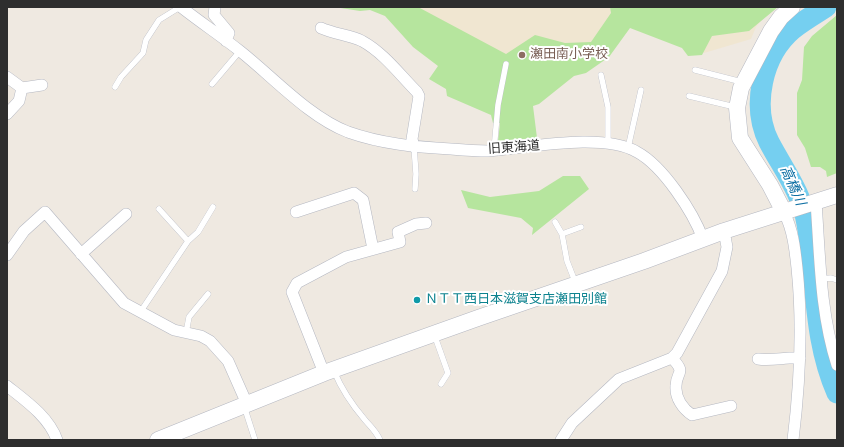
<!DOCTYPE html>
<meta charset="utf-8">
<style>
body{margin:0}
#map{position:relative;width:844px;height:447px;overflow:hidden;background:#efe9e1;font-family:"Sofia Sans Condensed",sans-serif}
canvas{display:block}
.frame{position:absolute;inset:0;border:8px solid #2e2e2e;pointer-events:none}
</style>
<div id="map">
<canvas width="844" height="447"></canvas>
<div class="frame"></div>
</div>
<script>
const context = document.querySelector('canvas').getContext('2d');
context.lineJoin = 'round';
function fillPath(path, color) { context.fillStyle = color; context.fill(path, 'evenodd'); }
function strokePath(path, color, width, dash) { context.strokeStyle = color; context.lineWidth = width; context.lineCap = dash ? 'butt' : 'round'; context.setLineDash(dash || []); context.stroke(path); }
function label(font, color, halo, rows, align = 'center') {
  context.font = font + ' "Sofia Sans Condensed","Noto Sans JP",sans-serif'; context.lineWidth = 4; context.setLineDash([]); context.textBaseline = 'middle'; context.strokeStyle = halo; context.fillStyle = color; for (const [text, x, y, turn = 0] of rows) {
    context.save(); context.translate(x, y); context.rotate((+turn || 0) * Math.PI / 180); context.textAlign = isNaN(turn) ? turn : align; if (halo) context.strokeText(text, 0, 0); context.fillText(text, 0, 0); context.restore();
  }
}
fillPath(new Path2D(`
 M380 7H772L756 27 751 39 704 53 630 20 591 68 440 57Z`), '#f0e6d1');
fillPath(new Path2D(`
 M334 7H418L506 54 535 35 565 43 591 42 611 13 610 7H778L749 31 712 36 702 55 688 56 682 48 630 28 609 57 586 73 574 76 539 104 533 106 537 138 498 141 500 123H493L491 115 447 96 446 89 429 79 438 66 413 47 385 16 370 10 360 11Z
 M837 15V173L827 177 826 171 820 167H811L805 148 797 135V93L802 80 804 47 812 36Z
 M563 176H580L589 189 532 235 533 228 521 218 468 208 461 190 490 197 539 191Z`), '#b6e59e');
strokePath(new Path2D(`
 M826 7C815 14 803 21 793 29 762 55 751 106 769 142 783 169 802 193 807 224 817 281 813 339 837 393`), '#75cff0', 21);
const lane = new Path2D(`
 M695 70 742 82
 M601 75 608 107V144
 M212 84 240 51
 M115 87 121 77 143 53 146 40 159 20 180 7
 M689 96 735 107
 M414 147 416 174 415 189
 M628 148 641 90
 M494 150 498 105 506 64
 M159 209 188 241
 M555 222 562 234 567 261 576 284
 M562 234 581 227
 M821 279 831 278 837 280
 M141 311 188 241 198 232 213 207
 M186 333 189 317 208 294
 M434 334 448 373 441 384
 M334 371C341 388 353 406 365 420 371 427 376 431 380 440
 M244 406 255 440`);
const street = new Path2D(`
 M181 7C200 22 221 36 240 51 273 77 309 117 348 132 382 144 416 147 451 149 463 150 476 151 488 151 528 148 602 132 637 152 663 166 693 212 703 239
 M215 7 214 15 229 33 226 41
 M321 28C334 34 350 35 362 41 384 53 400 75 417 92L419 96 412 139 414 147
 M7 77 22 88 42 85
 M7 114 19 101 22 88
 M816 202C820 256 820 312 837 365
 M296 212 354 193 363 200 373 249
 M784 212C793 230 795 249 797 268 803 326 800 383 793 440
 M81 254 126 214
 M7 255 24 231 45 212 124 303 174 330 201 336 210 341 228 361 247 404
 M672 358C687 374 676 371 676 386 675 398 683 409 692 415L731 406
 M758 359C772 361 786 357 800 358
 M324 373 292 292 297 283 346 257 400 242 398 232 416 224 426 223
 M7 386C26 401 49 417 57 440
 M561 440 572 423 619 379 672 358 677 353 722 271 727 247 724 231`);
const secondary = new Path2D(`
 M784 212 770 185 740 138 737 108 741 88 771 31 781 17 792 7
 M158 440 324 373 478 318 644 261 724 231 837 195`);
strokePath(lane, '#b4b7c1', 6);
strokePath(street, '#b4b7c1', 12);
strokePath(secondary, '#b4b7c1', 17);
strokePath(lane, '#fff', 5.5);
strokePath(street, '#fff', 11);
strokePath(secondary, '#fff', 16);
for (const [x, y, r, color] of [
 [522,55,4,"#8d6e63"],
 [417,300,4,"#0f9aa8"]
]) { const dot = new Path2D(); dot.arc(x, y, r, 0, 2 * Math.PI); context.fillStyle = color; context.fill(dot); strokePath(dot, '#fff', 1.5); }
label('13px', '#785e54', '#fff', [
 ["瀬田南小学校",530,55]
], 'left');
label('13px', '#2e2e2e', '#fff', [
 ["旧東海道",514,148,-4]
]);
label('13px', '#0d838f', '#fff', [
 ["ＮＴＴ西日本滋賀支店瀬田別館",425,300]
], 'left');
label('italic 14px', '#0d6fa3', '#fff', [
 ["高橋川",792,186,66]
]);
</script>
